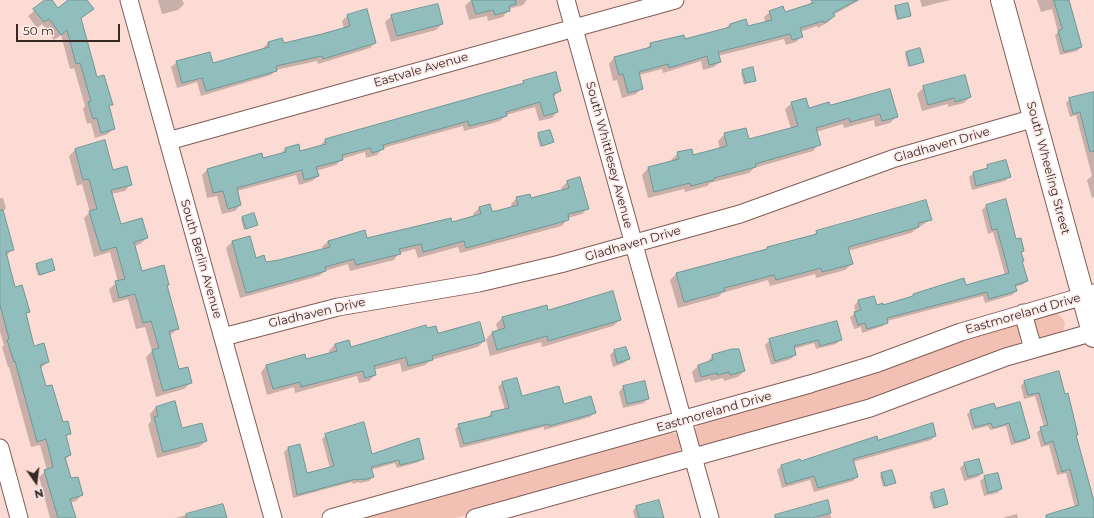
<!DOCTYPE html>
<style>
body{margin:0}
#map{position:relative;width:1094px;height:518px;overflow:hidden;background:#fcdbd4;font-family:Montserrat,sans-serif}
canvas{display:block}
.north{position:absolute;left:16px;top:462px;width:40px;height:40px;-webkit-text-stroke:3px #fdece9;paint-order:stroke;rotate:166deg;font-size:11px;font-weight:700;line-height:16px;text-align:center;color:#382925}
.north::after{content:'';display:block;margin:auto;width:14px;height:18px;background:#382925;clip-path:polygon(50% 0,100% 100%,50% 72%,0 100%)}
.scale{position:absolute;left:16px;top:24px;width:104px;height:18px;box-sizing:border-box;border:2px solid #382925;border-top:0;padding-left:5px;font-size:12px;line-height:14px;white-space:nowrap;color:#382925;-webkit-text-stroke:3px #fdece9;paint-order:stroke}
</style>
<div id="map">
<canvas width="1094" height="518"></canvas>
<div class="north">N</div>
<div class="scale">50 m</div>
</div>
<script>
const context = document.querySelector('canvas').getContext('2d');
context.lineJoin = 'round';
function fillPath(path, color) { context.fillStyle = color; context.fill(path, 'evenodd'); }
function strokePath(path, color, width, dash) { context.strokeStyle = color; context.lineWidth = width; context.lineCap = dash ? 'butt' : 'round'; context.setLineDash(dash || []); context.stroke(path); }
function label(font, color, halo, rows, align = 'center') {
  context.font = font + ' Montserrat,sans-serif'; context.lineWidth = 3.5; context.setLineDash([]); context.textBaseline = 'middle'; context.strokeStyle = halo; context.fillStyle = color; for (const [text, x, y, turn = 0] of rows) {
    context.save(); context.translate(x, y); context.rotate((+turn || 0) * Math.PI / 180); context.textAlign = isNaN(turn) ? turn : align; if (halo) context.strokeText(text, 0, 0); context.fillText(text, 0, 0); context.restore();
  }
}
fillPath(new Path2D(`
 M1057 312 1065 322 1063 332 1041 338C1033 334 1032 324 1037 316Z
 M1009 324 1017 326C1022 333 1023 338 1018 346L881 396 707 448 697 445 693 433 699 423Z
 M669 432 677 434 682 445 678 455 675 457 455 518H355Z`), '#f3c0b4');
fillPath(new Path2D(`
 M47 0H51L57 9 70 0H86L92 9 80 19 96 78 111 104 108 107 114 128 108 134 95 138 91 123 87 124 83 109 85 106 74 68 70 69 61 35 54 40 42 24 37 28 28 16Z
 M158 0H182L184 4 178 10 162 14Z
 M471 0H527L523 5 509 9 503 17 488 21 487 16 469 20 465 6Z
 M814 0H860L833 15 834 16 828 22 818 28 817 26 800 32 802 36 796 42 786 45 784 39 718 56 720 62 714 67 703 70 701 61 663 73 662 69 639 75 642 88 636 94 622 98 617 80 613 81 609 64 614 58 646 49 651 44 684 40 725 29 730 24 747 27 765 22 764 17 770 12 785 13 807 6Z
 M920 0H950L922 7Z
 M1037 0H1067L1081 47 1077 51 1060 55 1055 35 1058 32 1052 9 1041 12Z
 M896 7 910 16 897 20 894 9Z
 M366 10 375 43 370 48 318 64 317 61 276 70 271 75 201 96 197 82 177 88 171 67 177 62 212 64 264 50 263 48 268 43 283 44 344 29 342 21 347 16Z
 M392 16 442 24 436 30 391 42 385 22Z
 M907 52 922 62 908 67 905 54Z
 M743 71 755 80 744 85 741 73Z
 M524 82 560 91 553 97 557 112 552 118 539 121 535 107 506 115 500 121 479 127 464 131 463 126 383 148 377 155 366 158 365 152 342 159 336 165 316 171 318 176 312 181 299 185 296 175 237 191 240 205 235 211 222 214 217 196 207 198 202 175 207 170 262 155 263 159 280 154 285 149 300 152 320 146 325 140 521 85Z
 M924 87 970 97 964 103 948 107V104L922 111 917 94Z
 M1094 93V197L1092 198 1087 180 1092 176 1076 115 1070 117 1066 103 1070 99Z
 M792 103 808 109 830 106 897 116 890 123 875 127 874 120 844 128 843 124 816 132 819 144 813 151 754 168 749 173 710 183 707 186 685 192 684 189 648 198 642 175 648 168 672 162 671 160 678 153 693 156 720 149 718 141 725 134 748 141 791 129 785 109Z
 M539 134 553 142 540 147 537 136Z
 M76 149 131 184 125 191 111 194 120 226 147 238 140 244 135 246 141 272 168 284 166 286 178 329 169 336 179 371 191 382 184 389 156 397 146 357 152 351 145 327 136 329 128 299 113 303 109 289 118 282 110 252 94 257 84 218 90 212 82 184 77 186 69 156Z
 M988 166 1010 177 1005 181 972 190 969 177 974 173 983 171Z
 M567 182 588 208 582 214 568 218 562 226 460 253 458 247 418 258 415 249 399 253 394 260 350 271 348 264 325 271 319 276 240 298 226 248 232 242 255 259 265 263 279 261 323 249 322 247 328 241 366 240 451 223 474 217 473 214 479 208 492 212 512 208 511 204 517 198 530 200 562 191 561 188Z
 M0 198H3L6 208 3 211 13 249 6 256 15 288 28 312 25 315 34 347 48 362 40 369 45 388 62 423 70 433 65 438 70 455 65 460 70 480 82 495 76 501 70 503 75 518H50L39 477 47 470 40 445 31 447 9 367H8L2 347 4 345 0 332Z
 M986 206 1023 251 1021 253 1023 260 1021 262 1027 281 1022 285 1015 287 1016 291 1012 295 985 303 983 296 887 321 883 326 862 333 861 327 854 329 850 317 856 313 854 306 858 301 873 297 876 306H882L910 298 913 295 965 286 1005 275 993 232 988 234 982 210Z
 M243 218 257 225 244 230 241 219Z
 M931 219 911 233 848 251 852 264 845 270 816 278 815 274 770 286 768 280 722 293 718 297 678 308 670 280 676 274 764 251 767 248 813 235 817 232Z
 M37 265 54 270 38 276 35 266Z
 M548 311 620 320 613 326 542 347 541 342 490 356 486 339 492 333 498 331 496 324 503 317Z
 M427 330 437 334 484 341 478 347 431 360 425 365 402 372 400 363 374 370 375 375 369 381 359 383 357 376 295 393 294 387 267 395 261 372 267 365 305 361 330 354 329 351 335 344 350 349Z
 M841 339 836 344 816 349 814 343 794 349 795 355 791 359 771 365 765 345 770 340Z
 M625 348 628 359 624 363 613 367 610 355 614 351Z
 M712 356 744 371 738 377 724 381 723 378 711 381 710 379 695 383 692 372 698 366 706 364Z
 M1058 372 1077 434 1075 436 1094 501V518H1054L1075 508 1066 473 1057 475 1049 445 1041 447 1037 432 1044 427 1035 396 1024 399 1021 386 1025 381Z
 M644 382 648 398 644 403 623 408 619 392 623 387Z
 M502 383 521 397 595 413 590 417 544 430V427L460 448 455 429 459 425 487 418 491 413 505 410 498 387Z
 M175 403 181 429 206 441 199 447 157 458 148 425 151 421 150 414 156 407Z
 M995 410 1029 437 1026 441 1011 445 1006 426 990 430 988 426 972 430 967 414 971 411Z
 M326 435 371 455 423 458 419 462 397 468 395 463 371 470 373 477 369 481 360 483 359 482 353 484 352 482 293 498 284 452 288 448 299 446 306 474 330 468 322 439Z
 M935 436 931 440 853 462 857 477 853 481 814 492 810 480 782 488 777 470 781 466 799 460 800 463 878 442Z
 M964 464 982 473 978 477 964 481 960 468Z
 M882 474 895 482 883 487 880 476Z
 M985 477 1001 489 997 493 984 496 980 481Z
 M943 490 947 504 933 509 929 496Z
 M659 501 663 518H635L633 511 636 507Z
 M827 501 831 518H817V516L810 518H788Z
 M222 506 226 518H175Z
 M1017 514 1018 518H1004L1005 517Z`), '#0003');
const building = new Path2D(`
 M45 0H52L58 8 68 0H87L94 9 81 18 97 77 104 75 113 105H109L115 129 101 133 97 118 93 119 88 102 91 101 80 63 76 64 67 30 61 35 49 19 44 22 33 9Z
 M472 0H516V4L509 6 510 11 495 15 493 10 476 14Z
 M811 0H857L833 13 835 16 824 23 823 21 800 28 803 37 792 40 790 34 718 52 721 62 709 65 707 56 669 68 668 64 639 72 643 89 628 93 623 74 619 75 614 57 651 47 650 43 684 35 685 39 730 27V24L746 19 748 26 772 20 769 11 783 6 785 12 813 3Z
 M1054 0H1069L1082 47 1064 52 1058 31 1062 29Z
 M908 3 911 16 898 19 895 6Z
 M438 4 443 24 397 36 391 15Z
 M367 9 376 43 323 59 322 56 276 66 277 71 206 91 202 78 182 83 176 61 210 52 213 63 269 47 268 42 282 38 284 43 322 34 350 26 347 15Z
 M920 48 924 62 910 66 906 52Z
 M753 67 756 81 746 83 742 70Z
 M556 72 561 91 553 94 558 112 544 116 540 102 506 112 507 116 485 122 469 126 468 121 383 145 384 149 372 153 370 148 342 155 343 160 316 167 319 176 304 180 302 170 237 188 241 205 228 209 223 191 213 193 207 169 262 153 263 158 286 152 285 148 299 144 300 151 326 144 325 139 524 83 523 81Z
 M965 75 971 97 955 102 954 98 928 105 923 86Z
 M890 89 898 117 882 121 880 114 850 122 849 118 816 128 821 145 755 164 756 167 714 178V180L691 186 690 183 654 192 648 167 679 159 677 152 692 149 693 155 727 146 724 133 746 128 749 139 798 126 791 102 806 98 809 108 829 102 830 105Z
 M1094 92V151L1090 152 1080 112 1073 114 1069 98Z
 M550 130 554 142 542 146 538 133Z
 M105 140 113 170 127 166 132 185 111 190 121 224 142 218 148 238 134 242 142 271 164 265 169 285H167L179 329 169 331 179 369 188 367 192 383 163 391 152 350 159 348 151 321 143 323 135 294 119 298 115 281 125 279 116 247 101 251 89 211 97 209 89 179 83 180 75 149Z
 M1006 160 1011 177 976 186 973 172 988 168 987 165Z
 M580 177 589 209 568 214 569 220 466 248 464 241 423 252 421 244 399 249 401 254 356 265 354 259 325 267 326 271 246 293 232 241 250 236 256 258 264 255 266 262 279 260 330 247 328 241 365 230 367 238 451 218 452 222 481 214 479 207 490 204 492 211H496L518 205 516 197 530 194 531 198 569 188 567 181Z
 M1006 199 1016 239 1021 238 1024 251 1021 252 1024 261H1022L1028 281 1015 285 1017 291 989 299 987 292 887 318 888 323 867 329 865 323 858 325 854 312 861 310 858 300 874 296 877 305 883 303V305L913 296V294L964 278 966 285 1009 273 997 229 992 230 986 205Z
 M926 200 932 220 918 223 919 227 848 247 853 264 822 272 821 268 776 280 774 275 724 288 725 291 684 302 676 273 767 249V247L817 234 816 231Z
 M0 210H3L14 250 6 252 15 287 22 285 30 312 26 313 34 346 44 343 49 362 40 365 46 386 52 385 63 422 68 421 71 434 66 435 71 455 65 457 71 478 78 477 83 495 70 499 76 518H58L44 470 53 467 46 439 37 442 15 361 14 362 7 340 9 339 0 305Z
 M254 213 258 225 246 229 242 217Z
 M52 259 55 270 40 275 36 264Z
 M613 291 621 320 548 341 547 336 497 350 492 332 505 328 502 317 547 305 548 310Z
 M837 321 842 340 820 346 818 340 794 346 796 355 775 361 769 339Z
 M480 322 485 341 432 356 433 360 408 366 406 357 374 366 376 375 365 378 363 371 301 387 300 382 273 389 266 365 305 354 306 359 337 351 335 344 349 340 351 347 426 325 427 328 436 326 438 333Z
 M626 347 630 359 617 363 614 350Z
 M732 349H739L745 371 730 375 729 372 717 375V373L701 377 698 365 713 360 712 355Z
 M1059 371 1065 394 1068 393 1078 435H1076L1094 501V518H1046V515L1079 505 1070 469 1062 472 1053 441 1045 444 1040 427 1048 425 1039 393 1028 395 1024 381Z
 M517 378 522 396 559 386 564 404 591 396 596 413 549 426 548 424 464 444 458 424 492 416 491 412 509 408 502 382Z
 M645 381 649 399 627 404 623 386Z
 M175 401 182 428 202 423 207 441 163 452 154 417 158 416 156 407Z
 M1020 402 1030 438 1015 442 1009 423 993 428 991 423 975 427 970 410 994 403 996 408Z
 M364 422 372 454 419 438 424 459 400 465 399 460 371 467 374 477 363 480V479L356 480V479L297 495 288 447 300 444 307 473 334 466 325 434Z
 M933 423 936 436 853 459 858 477 818 488 814 476 786 484 781 465 800 459 801 461 877 436 878 440Z
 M979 459 983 473 968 477 964 463Z
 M892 470 896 483 885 486 881 473Z
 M998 473 1002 489 988 493 984 476Z
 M944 489 948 504 935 508 931 493Z
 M659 500 664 518H639L636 506Z
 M828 500 831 513 812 518H775V515Z
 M223 504 227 518H186V514Z`);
fillPath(building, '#91bebc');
strokePath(building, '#6c9896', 1);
const minor = new Path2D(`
 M129 0 273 518
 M566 0 710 518
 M168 141 675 0
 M1023 313 1033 349
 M223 337 338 307 479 283 560 264 740 214 895 158 1035 118
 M0 448 19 518
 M331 518 810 384 875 364 961 332 1094 293
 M475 518 870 408 1006 357 1094 332`);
const secondary = new Path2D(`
 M1002 0 1094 336`);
strokePath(minor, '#805d56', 19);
strokePath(secondary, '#805d56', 24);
strokePath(minor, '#fff', 17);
strokePath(secondary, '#fff', 22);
label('12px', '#382925', '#fdece9', [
 ["Eastvale Avenue",421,70,-16],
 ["Gladhaven Drive",942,145,-16],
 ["South Whittlesey Avenue",609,155,75],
 ["South Wheeling Street",1048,168,75],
 ["Gladhaven Drive",633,244,-16],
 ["South Berlin Avenue",201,259,74],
 ["Gladhaven Drive",317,313,-13],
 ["Eastmoreland Drive",1023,314,-16],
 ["Eastmoreland Drive",714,412,-16]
]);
</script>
